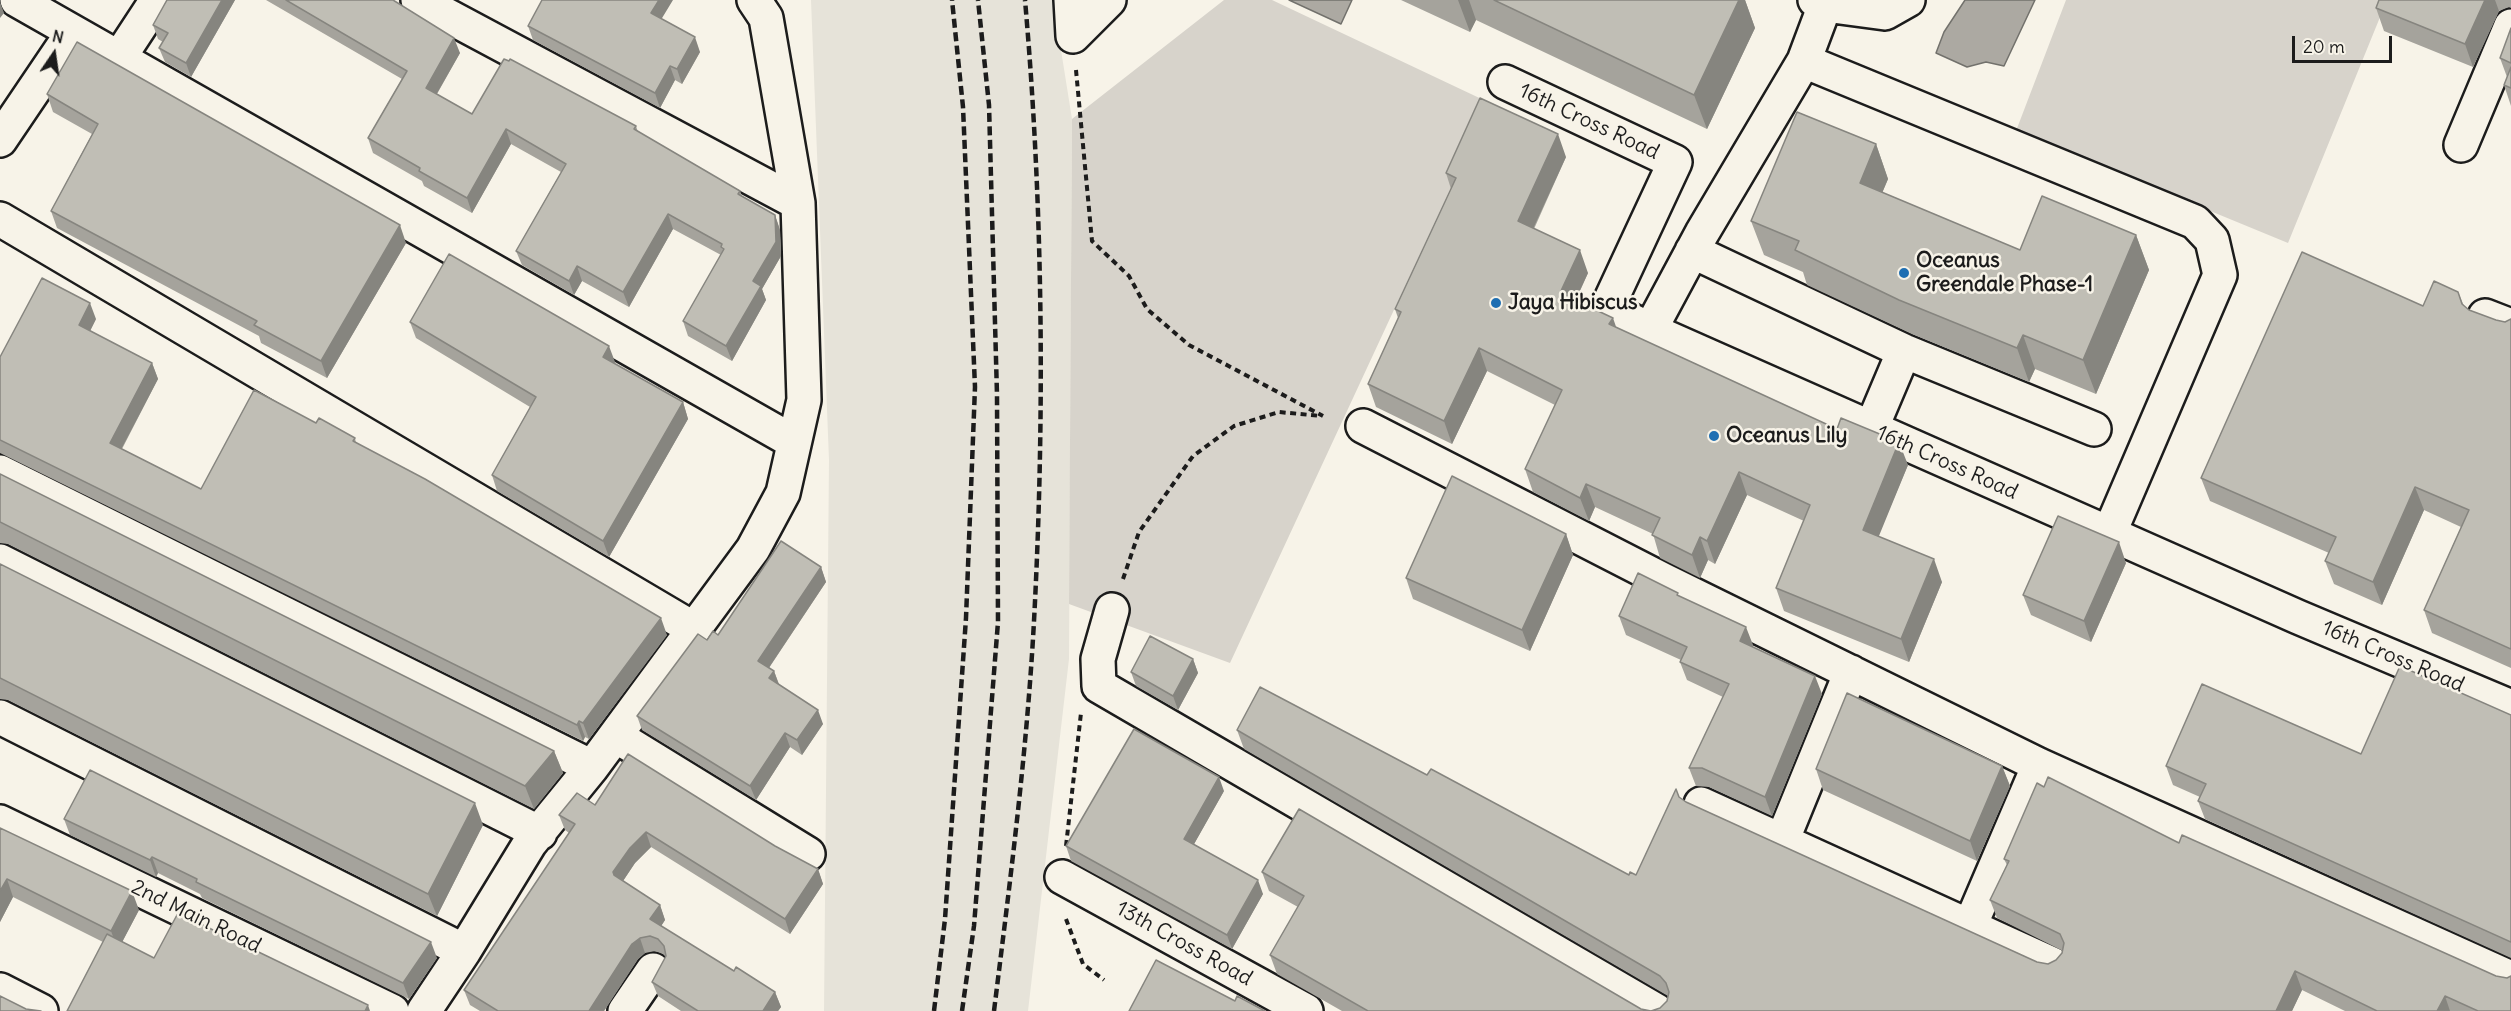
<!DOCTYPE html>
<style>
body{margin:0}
#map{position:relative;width:2511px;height:1011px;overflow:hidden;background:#f7f3e8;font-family:Delius,sans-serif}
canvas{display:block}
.north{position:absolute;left:24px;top:24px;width:60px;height:60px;-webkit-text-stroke:4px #f7f3e8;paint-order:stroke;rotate:13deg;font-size:16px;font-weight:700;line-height:24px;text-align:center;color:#1c1c1c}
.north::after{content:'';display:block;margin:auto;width:21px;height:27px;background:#1c1c1c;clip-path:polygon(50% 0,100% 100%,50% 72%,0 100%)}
.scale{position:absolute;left:2292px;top:36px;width:100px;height:27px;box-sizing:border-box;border:3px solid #1c1c1c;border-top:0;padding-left:8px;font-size:18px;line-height:21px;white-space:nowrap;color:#1c1c1c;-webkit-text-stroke:4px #f7f3e8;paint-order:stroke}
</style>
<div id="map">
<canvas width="2511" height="1011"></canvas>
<div class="north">N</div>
<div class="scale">20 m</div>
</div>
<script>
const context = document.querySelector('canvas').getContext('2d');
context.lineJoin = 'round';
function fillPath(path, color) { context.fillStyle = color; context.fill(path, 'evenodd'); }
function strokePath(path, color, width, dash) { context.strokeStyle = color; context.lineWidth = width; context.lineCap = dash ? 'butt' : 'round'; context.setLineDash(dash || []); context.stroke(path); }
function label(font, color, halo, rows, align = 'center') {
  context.font = font + ' Delius,sans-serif'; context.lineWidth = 5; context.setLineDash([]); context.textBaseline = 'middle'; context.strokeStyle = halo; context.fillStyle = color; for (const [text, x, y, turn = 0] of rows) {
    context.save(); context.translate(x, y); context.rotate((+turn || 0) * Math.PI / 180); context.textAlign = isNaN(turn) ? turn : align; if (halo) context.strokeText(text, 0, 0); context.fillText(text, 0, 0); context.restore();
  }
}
fillPath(new Path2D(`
 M811 0H1053L1072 119 1069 659 1028 1011H824L829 460Z`), '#e6e3d9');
fillPath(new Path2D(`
 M1224 0H1272L1490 103 1230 663 1069 604 1072 119Z
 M2066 0H2387L2288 243 2016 131Z`), '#d7d3cb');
const water = new Path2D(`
 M1289 0H1352L1341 24Z
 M1965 0H2035L2004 66 1986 62 1967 67 1936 53 1944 32Z`);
fillPath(water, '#aca9a2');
strokePath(water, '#72716c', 1.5);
const minor = new Path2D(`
 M17 0 794 442
 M418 0 798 203
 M1071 0 1073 36
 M1815 0 1825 5 1885 13 1908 0
 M1073 36 1109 0
 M119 58 157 0
 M1804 61 2195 222 2212 240 2220 275 2109 534
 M1505 82 1675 162 1607 308 1650 330 2298 617 2511 707
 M0 140 73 32
 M2461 145 2511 26
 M0 219 694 629
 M1692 251 1904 351 2094 429
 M2485 316 2511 326
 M1650 330 1702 233 1804 61 1825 5
 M1363 426 1663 580 2039 765 2511 978
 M1871 429 1904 351
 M0 472 592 767
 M0 561 540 833
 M1112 610 1098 659 1099 686 1657 1011
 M0 717 464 951
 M616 736 808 854
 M1701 804 2052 964
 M0 822 392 1011
 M1782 841 1851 672
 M1062 877 1306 1011
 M1970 926 2039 765
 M0 990 41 1011
 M424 1011 464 951 530 843 592 767 753 549 783 493 804 400 798 203 766 18 754 0
 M625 1011 653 970`);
strokePath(minor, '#1c1c1c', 38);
strokePath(new Path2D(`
 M1076 70 1092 241 1129 276 1147 309 1189 345 1323 416
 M1123 579 1139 532 1193 456 1234 426 1279 412 1321 416
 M1066 846 1081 713
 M1066 919 1083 964 1104 980`), '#1c1c1c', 4, [6, 4.5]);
strokePath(minor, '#f7f3e8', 33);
strokePath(new Path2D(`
 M934 1011 945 919 966 618 975 387 963 107 952 0
 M962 1011 974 926 998 622 997 395 989 105 978 0
 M994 1011C1010 882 1027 751 1034 621 1045 414 1043 206 1025 0`), '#1c1c1c', 4.5, [9, 4.5]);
fillPath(new Path2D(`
 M167 0H235L191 77 165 62 159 48 163 42 158 39 153 25Z
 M266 0H393L460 53 437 94 472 114 636 126 638 132 740 191 742 196 775 215 780 230 781 256 762 289 766 300 732 361 688 336 683 321 721 255 673 229 629 307 582 281 574 295 522 265 516 251 561 172 511 144 472 213 424 186 422 181 373 153 368 138 402 79Z
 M1401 0H1745L1755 28 1707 129 1476 20 1470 32Z
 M2379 0H2511V8L2509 7 2499 11 2473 67 2384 31 2376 8Z
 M662 19 700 52 682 84 675 80 660 108 533 40 528 26Z
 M2511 28V106L2504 85 2507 77 2500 58Z
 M47 94 406 243 327 378 261 343 259 336 57 228 51 211 92 134 53 112Z
 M1876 144 1888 179 1882 193 2020 250 2136 235 2149 270 2096 394 2035 369 2029 382 1912 334 1807 285 1803 272 1764 255 1751 221Z
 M1566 157 1534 229 1588 273 1576 300 1616 327 1908 465 1878 536 1942 582 1909 662 1784 611 1776 588 1804 521 1747 495 1715 564 1708 560 1700 578 1660 558 1653 534 1595 507 1589 521 1533 492 1525 469 1555 405 1487 371 1452 444 1376 407 1368 384 1398 318 1395 309 1451 189 1446 173Z
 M2458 292 2464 306 2469 310 2496 320 2505 322 2511 319V668L2432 633 2424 610 2461 527 2424 510 2382 605 2334 584 2325 561 2329 553 2210 501 2201 478 2423 306Z
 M96 319 90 331 152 363 158 379 122 449 201 489 316 423 355 438 356 443 667 635 589 739 585 737 583 741 0 453V357Z
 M410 322 615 362 614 364 683 402 688 419 609 557 497 491 492 475 530 407 416 338Z
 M0 474 554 751 563 773 534 809 8 544 0 543Z
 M1566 534 1573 555 1530 651 1413 599 1406 578Z
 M2126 563 2091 642 2031 615 2023 595Z
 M0 564 483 825 437 916 8 700 0 699Z
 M821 567 826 582 769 668 774 671 779 684 823 724 802 755 790 747 756 800 642 730 637 716 718 635Z
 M1679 596 1753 645 1752 647 1822 694 1772 816 1709 787 1696 786 1689 768 1723 697 1687 680 1680 662 1681 660 1626 635 1619 616Z
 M1193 659 1198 673 1178 710 1136 686 1131 672Z
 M2511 715V958L2205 819 2198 801 2200 797 2173 785 2166 766 2361 754Z
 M1237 730 1427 775 1629 875H1636L1679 797 1686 802 2037 962 2048 964 2056 960 2062 953 2063 951 1997 918 1990 900 2007 865 2004 859 2511 1011H2345L2302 990 2292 1011H1342L1277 974 1270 955 1298 907 1269 891 1262 872 1641 1009 1651 1011 1660 1008 1667 1001 1668 996 1244 749Z
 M2002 766 2010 786 1977 861 1823 790 1816 769Z
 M1224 791 1194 844 1263 894 1232 949 1071 861 1066 846Z
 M595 805 775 846 818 869 823 884 790 934 651 847 635 863 623 881 660 905 665 920 661 926 734 971 775 992 781 1007 778 1011H681L658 996 652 982 666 957 663 954 655 951 645 953 638 959 604 1011H480L470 1005 464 990 569 833 565 830 559 815Z
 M64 819 437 958 409 999 202 898 200 894 158 873 156 877 70 835Z
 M0 828 139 910 122 942 154 958 67 1011 103 942 13 897 0 922Z`), '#a5a39c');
fillPath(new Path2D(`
 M222 0H235L191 77 186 63Z
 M659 0H673L656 28 651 13Z
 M1458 0H1469L1476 20 1470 32Z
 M1739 0H1745L1755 28 1707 129 1694 95Z
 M2485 0H2495L2499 11 2473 67 2465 44Z
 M0 2 4 13 0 18Z
 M695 37 700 52 682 84 677 69Z
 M454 38 460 53 432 102 426 88Z
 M670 66 675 80 660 108 655 93Z
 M506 129 511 144 472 213 467 198Z
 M1558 134 1566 157 1526 244 1518 221Z
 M1876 144 1888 179 1872 217 1860 183Z
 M668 214 673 229 629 307 623 292Z
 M775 215 780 230 781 256 762 289 766 300 732 361 726 346 753 281Z
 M400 225 406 243 327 378 321 361Z
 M2136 235 2149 270 2096 394 2083 360Z
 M1580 250 1588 273 1568 316 1560 293Z
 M577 266 582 281 574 295 569 281Z
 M90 303 96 319 85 341 79 325Z
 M1613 318 1621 341 1609 324Z
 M2023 335 2035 369 2029 382 2017 348Z
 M609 346 615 362 609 373 603 357Z
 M1479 348 1487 371 1452 444 1444 421Z
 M152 363 158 379 116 459 110 443Z
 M683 402 688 419 609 557 603 541Z
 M1899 442 1908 465 1872 553 1863 530Z
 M1739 472 1747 495 1715 564 1707 541Z
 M1586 484 1595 507 1589 521 1580 498Z
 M2415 487 2424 510 2382 605 2373 582Z
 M1566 534 1573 555 1530 651 1522 630Z
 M1700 537 1708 560 1700 578 1692 555Z
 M2119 542 2126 563 2091 642 2084 621Z
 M1934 559 1942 582 1909 662 1901 639Z
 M821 567 826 582 764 675 758 661Z
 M661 618 667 635 589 739 583 723Z
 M1746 627 1753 645 1747 659 1740 641Z
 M1193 659 1198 673 1178 710 1173 696Z
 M774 671 779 685 769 678Z
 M1815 676 1822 694 1772 816 1765 797Z
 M818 710 823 724 802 755 797 740Z
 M579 721 585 737 583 741 577 725Z
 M785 733 790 747 756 800 750 786Z
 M554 751 563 773 534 809 525 786Z
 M2002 766 2010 786 1977 861 1970 841Z
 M1219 777 1224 791 1189 853 1184 839Z
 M475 803 483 825 437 916 428 894Z
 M646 832 651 847 635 863 619 887 613 872 630 848Z
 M152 857 158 873 156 877 150 860Z
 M818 869 823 884 790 934 785 919Z
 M7 879 13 897 0 922V891Z
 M1258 880 1263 894 1232 949 1227 935Z
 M132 891 139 910 118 950 111 931Z
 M660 905 665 920 656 934 650 919Z
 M640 938 645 953 638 959 604 1011H589L632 944Z
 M431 942 437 958 409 999 403 983Z
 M2295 971 2302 990 2292 1011H2276Z
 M775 992 781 1007 778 1011H763Z
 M2445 996 2450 1011H2437Z
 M368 1005 370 1011H365Z`), '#86857f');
const building = new Path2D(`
 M167 0H222L186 63 159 48 168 33 153 25Z
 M286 0H393L454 38 426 88 472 114 504 59 509 61 510 59 636 126 634 129 740 191 738 194 775 215 776 242 753 281 761 286 726 346 683 321 724 249 721 247 722 244 668 214 623 292 577 266 569 281 516 251 566 164 506 129 467 198 419 171 420 168 368 138 407 71Z
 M542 0H659L651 13 695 37 677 69 670 66 655 93 528 26Z
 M1494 0H1739L1694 95Z
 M2379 0H2485L2465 44 2376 8Z
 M2511 28V63L2500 58Z
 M77 42 400 225 321 361 254 325 257 321 51 211 98 124 47 94Z
 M2511 67V88L2504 85Z
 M1480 98 1558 134 1518 221 1580 250 1560 293 1613 318 1609 324 1837 429 1841 418 1899 442 1863 530 1934 559 1901 639 1776 588 1810 505 1739 472 1707 541 1700 537 1692 555 1652 535 1660 518 1586 484 1580 498 1525 469 1562 390 1479 348 1444 421 1368 384 1401 312 1395 309 1456 178 1446 173Z
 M1797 112 1876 144 1860 183 2020 250 2042 196 2136 235 2083 360 2023 335 2017 348 1899 300 1795 250 1799 241 1751 221Z
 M2302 252 2423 306 2434 281 2458 292 2462 304 2469 310 2496 320 2505 322 2511 319V649L2424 610 2469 510 2415 487 2373 582 2325 561 2336 537 2201 478Z
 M449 254 609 346 603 357 683 402 603 541 492 475 536 397 410 322Z
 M42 278 90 303 79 325 152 363 110 443 201 489 254 390 316 423 319 418 355 438 353 441 425 479 661 618 583 723 579 721 577 725 0 440V357Z
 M0 474 554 751 525 786 0 522Z
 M1452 476 1566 534 1522 630 1406 578Z
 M2058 516 2119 542 2084 621 2023 595Z
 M781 541 821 567 758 661 774 671 769 678 818 710 797 740 785 733 750 786 637 716 698 634 707 640 713 631 718 635Z
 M0 564 475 803 428 894 0 678Z
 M1638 573 1678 593 1677 595 1746 627 1740 641 1815 676 1765 797 1702 768H1689L1729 684 1680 662 1687 647 1619 616Z
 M1150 636 1193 659 1173 696 1131 672Z
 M2400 666 2511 715V942L2198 801 2206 784 2166 766 2202 684 2361 754Z
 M1260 687 1427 775 1431 769 1629 875 1630 872 1636 875 1676 789 1679 797 1686 802 2037 962 2048 964 2056 960 2062 953 2064 943 2060 934 1990 900 2009 861 2004 859 2037 783 2044 787 2048 777 2179 843 2182 835 2496 976 2507 978 2511 976V1011H2478L2445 996 2437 1011H2377L2295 971 2276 1011H1368L1270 955 1304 896 1262 872 1299 809 1641 1009 1651 1011 1660 1008 1667 1001 1669 992 1666 983 1660 976 1237 730Z
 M1847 693 2002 766 1970 841 1816 769Z
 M1134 729 1219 777 1184 839 1258 880 1227 935 1066 846Z
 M628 754 775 846 818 869 785 919 646 832 630 848 613 872 614 875 660 905 650 919 734 971 736 967 775 992 763 1011H698L652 982 666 956 664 946 658 939 650 936 640 938 632 944 589 1011H498L464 990 575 824 559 815 577 793 595 805Z
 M90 770 431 942 403 983 196 882 197 879 152 857 150 860 64 819Z
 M0 828 132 891 111 931 7 879 0 891Z
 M178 913 368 1005 365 1011H67L107 934 154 958Z
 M1156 960 1235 1001 1237 996 1265 1011H1129Z
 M0 996 26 1009 41 1011H0Z`);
fillPath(building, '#c0beb5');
strokePath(building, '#86857f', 1.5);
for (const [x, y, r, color] of [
 [1904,273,6,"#1f6fb2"],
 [1496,303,6,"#1f6fb2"],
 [1714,436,6,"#1f6fb2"]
]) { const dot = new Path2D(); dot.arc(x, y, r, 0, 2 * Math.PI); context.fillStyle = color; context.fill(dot); strokePath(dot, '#f7f3e8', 2); }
label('21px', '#1c1c1c', '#f7f3e8', [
 ["16th Cross Road",1589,122,25],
 ["16th Cross Road",1947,463,24],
 ["16th Cross Road",2393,657,23],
 ["2nd Main Road",196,917,26],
 ["13th Cross Road",1184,944,29]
]);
label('bold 21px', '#1c1c1c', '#f7f3e8', [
 ["Oceanus",1916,261],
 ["Greendale Phase-1",1916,285],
 ["Jaya Hibiscus",1508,303],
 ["Oceanus Lily",1726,436]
], 'left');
</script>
